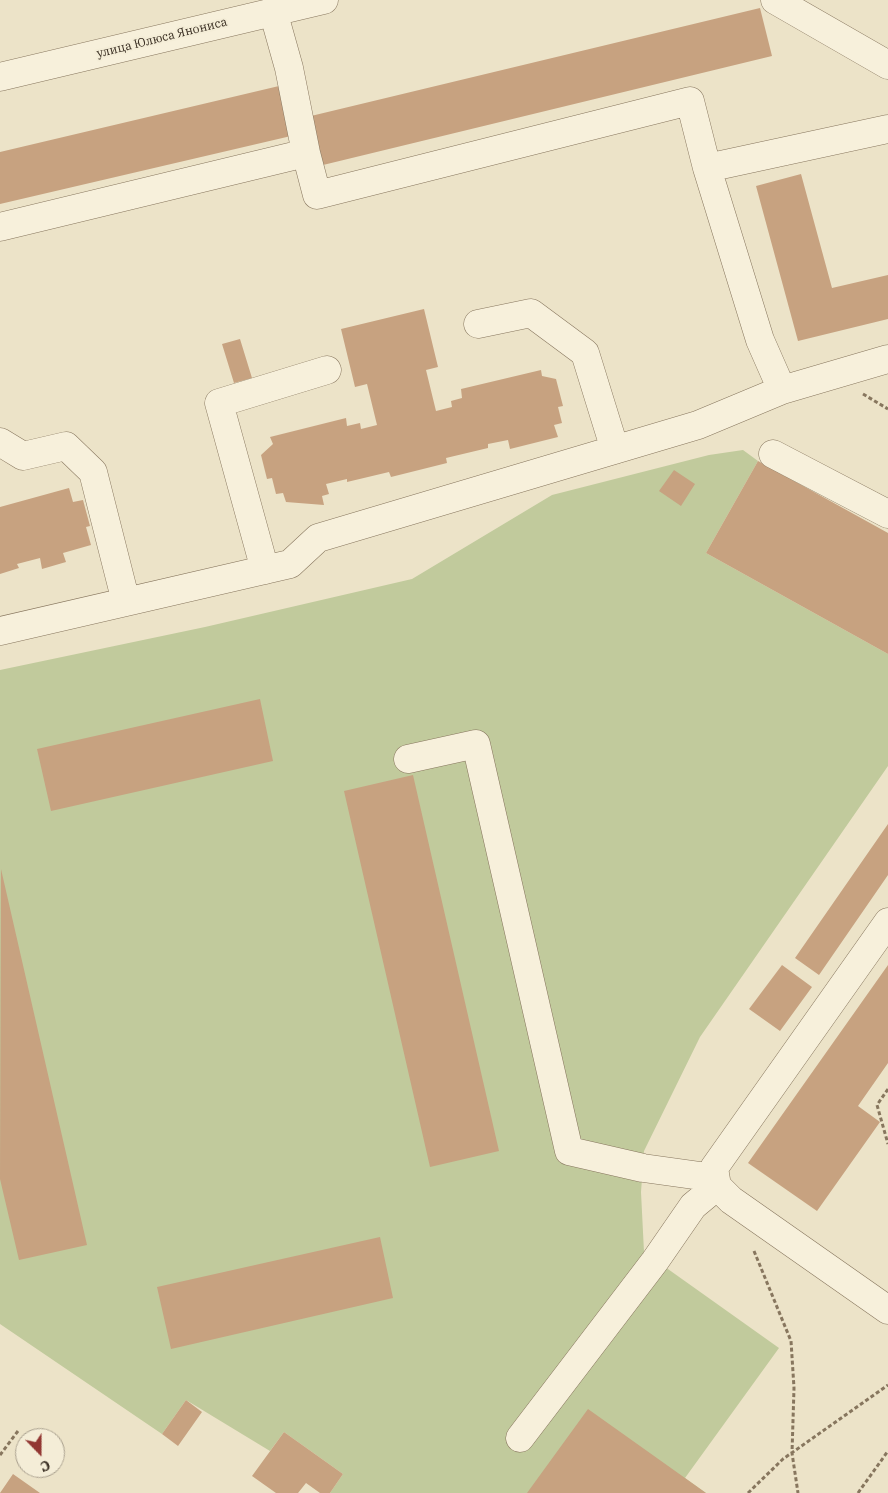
<!DOCTYPE html>
<meta charset="utf-8">
<style>
body{margin:0}
#map{position:relative;width:888px;height:1493px;overflow:hidden;background:#ece3c8;font-family:"IBM Plex Serif",serif}
canvas{display:block}
.north{position:absolute;left:15px;top:1428px;width:50px;height:50px;box-sizing:border-box;background:#f4edd7;border:1px solid #a9a08e;border-radius:50%;rotate:158deg;font-size:14px;font-weight:700;line-height:20px;text-align:center;color:#382d21}
.north::after{content:'';display:block;margin:auto;width:18px;height:22px;background:#923732;clip-path:polygon(50% 0,100% 100%,50% 72%,0 100%)}
</style>
<div id="map">
<canvas width="888" height="1493"></canvas>
<div class="north">С</div>
</div>
<script>
const context = document.querySelector('canvas').getContext('2d');
context.lineJoin = 'round';
function fillPath(path, color) { context.fillStyle = color; context.fill(path, 'evenodd'); }
function strokePath(path, color, width, dash) { context.strokeStyle = color; context.lineWidth = width; context.lineCap = dash ? 'butt' : 'round'; context.setLineDash(dash || []); context.stroke(path); }
function label(font, color, halo, rows, align = 'center') {
  context.font = font + ' "IBM Plex Serif",serif'; context.lineWidth = 4; context.setLineDash([]); context.textBaseline = 'middle'; context.strokeStyle = halo; context.fillStyle = color; for (const [text, x, y, turn = 0] of rows) {
    context.save(); context.translate(x, y); context.rotate((+turn || 0) * Math.PI / 180); context.textAlign = isNaN(turn) ? turn : align; if (halo) context.strokeText(text, 0, 0); context.fillText(text, 0, 0); context.restore();
  }
}
fillPath(new Path2D(`
 M743 450 758 461 706 553 888 654V766L700 1037 644 1151 641 1192 644 1252 779 1348 685 1478 706 1493H330L343 1474 284 1432 270 1451 186 1400 162 1434 0 1324V670L205 627 412 579 552 495 709 455Z`), '#c1ca9c');
fillPath(new Path2D(`
 M760 8 772 56 323 165 311 116Z
 M279 86 291 136 0 204V152Z
 M801 174 832 288 888 275V319L798 341 756 186Z
 M424 309 438 367 426 370 436 411 452 407 451 401 462 398 461 389 541 370 542 376 556 379 563 406 558 407 562 423 554 425 558 437 510 449 508 440 488 444V448L446 458 447 463 391 477 389 472 347 482V479L326 484 329 494 322 496 324 505 286 502 283 493 276 494 272 478 267 479 261 455 273 444 270 437 346 418 347 426 360 423 361 429 377 425 367 384 355 387 341 329Z
 M240 339 252 378 234 383 222 344Z
 M758 461 888 533V654L706 553Z
 M674 470 695 484 681 506 659 491Z
 M69 488 73 502 83 500 90 526 86 527 91 545 63 553 66 562 42 569 40 558 17 564 19 568 0 574V507Z
 M260 699 273 761 51 811 37 749Z
 M413 775 499 1151 430 1167 344 791Z
 M888 824V875L819 975 795 958Z
 M1 869 87 1245 19 1260 0 1179Z
 M782 965 812 987 780 1031 749 1009Z
 M888 965V1063L858 1106 880 1122 817 1211 748 1163Z
 M380 1237 393 1298 171 1349 157 1287Z
 M186 1400 202 1412 178 1446 162 1434Z
 M588 1409 685 1478 706 1493H527Z
 M284 1432 343 1474 330 1493H320L306 1483 298 1493H276L252 1476Z
 M13 1474 40 1493H0Z`), '#c7a280');
const minor = new Path2D(`
 M775 0 888 65
 M273 11 289 68 306 153
 M0 77 324 0
 M707 168 760 340 782 390
 M0 227 306 153 317 195 690 101 707 168 888 129
 M478 324 531 313 585 353 615 450
 M0 442 23 456 66 446 93 472 126 602
 M773 454 888 514
 M265 570 219 403 327 370
 M0 631 290 564 318 538 698 425 782 390 888 359
 M408 759 476 744 569 1151 643 1168 715 1178
 M888 922 714 1168 717 1186 731 1200 888 1310
 M520 1438 655 1261 693 1206 717 1186`);
strokePath(minor, '#87765e', 29);
strokePath(new Path2D(`
 M863 394 888 409
 M888 1089 877 1105 888 1144
 M754 1251 791 1341 794 1388 792 1453 798 1493
 M0 1455 18 1431
 M748 1493 783 1459 888 1385
 M858 1493 888 1451`), '#87765e', 3, [4, 2.5]);
strokePath(minor, '#f7f0db', 28);
label('12px', '#382d21', '#f4edd7', [
 ["улица Юлюса Янониса",162,38,-14]
]);
</script>
